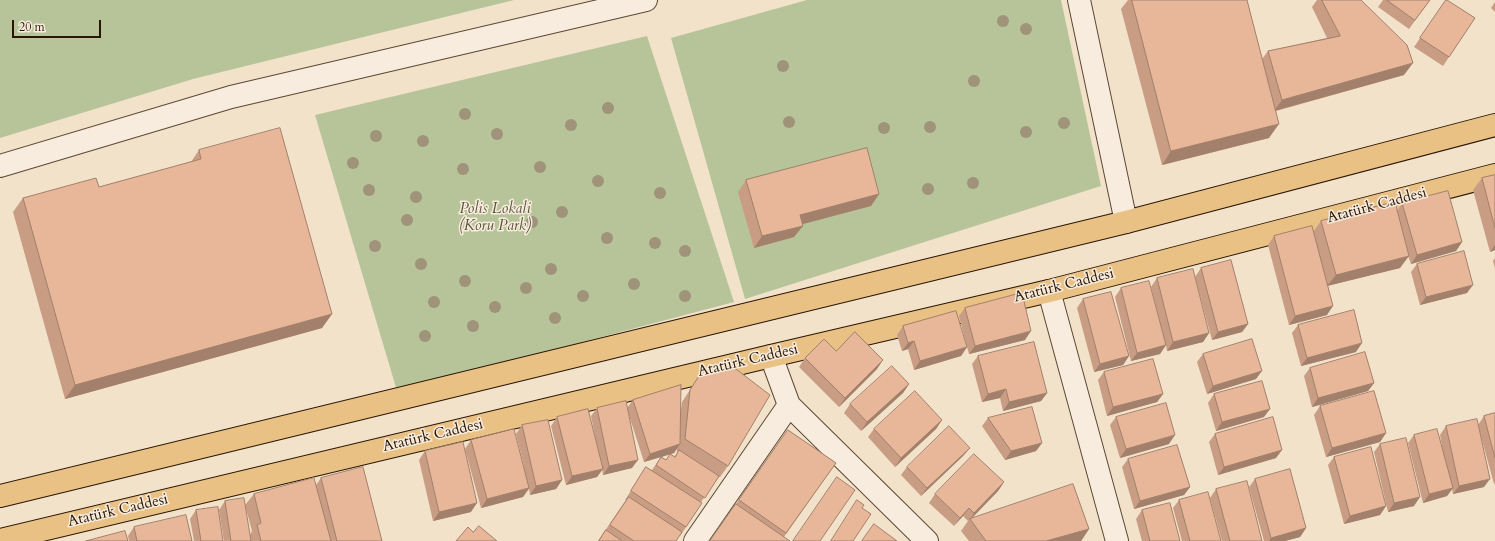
<!DOCTYPE html>
<meta charset="utf-8">
<style>
body{margin:0}
#map{position:relative;width:1495px;height:541px;overflow:hidden;background:#f3e2ca;font-family:Cardo,serif}
canvas{display:block}
.scale{position:absolute;left:12px;top:20px;width:89px;height:18px;box-sizing:border-box;border:2px solid #281502;border-top:0;padding-left:5px;font-size:12px;line-height:14px;white-space:nowrap;color:#281502;-webkit-text-stroke:3px #f7ecdd;paint-order:stroke}
</style>
<div id="map">
<canvas width="1495" height="541"></canvas>
<div class="scale">20 m</div>
</div>
<script>
const context = document.querySelector('canvas').getContext('2d');
context.lineJoin = 'round';
function fillPath(path, color) { context.fillStyle = color; context.fill(path, 'evenodd'); }
function strokePath(path, color, width, dash) { context.strokeStyle = color; context.lineWidth = width; context.lineCap = dash ? 'butt' : 'round'; context.setLineDash(dash || []); context.stroke(path); }
function label(font, color, halo, rows, align = 'center') {
  context.font = font + ' Cardo,serif'; context.lineWidth = 3; context.setLineDash([]); context.textBaseline = 'middle'; context.strokeStyle = halo; context.fillStyle = color; for (const [text, x, y, turn = 0] of rows) {
    context.save(); context.translate(x, y); context.rotate((+turn || 0) * Math.PI / 180); context.textAlign = isNaN(turn) ? turn : align; if (halo) context.strokeText(text, 0, 0); context.fillText(text, 0, 0); context.restore();
  }
}
fillPath(new Path2D(`
 M0 0H514L193 79 0 138Z
 M807 0H1061L1101 186 745 299 671 38Z
 M647 36 734 302 397 391 315 115Z`), '#b7c49a');
const minor = new Path2D(`
 M1079 0 1126 222
 M0 166 231 97 646 0
 M1049 291 1117 541
 M771 356 789 405 927 541
 M695 541 789 405`);
const major = new Path2D(`
 M0 496 1126 222 1495 125
 M0 540 771 356 1049 291 1495 175`);
strokePath(minor, '#5b4834', 24);
strokePath(major, '#281502', 24);
strokePath(minor, '#f7ecdd', 22);
strokePath(major, '#eac185', 22);
context.fillStyle = '#9f9379';
for (const [x, y] of [
 [1003,21],
 [1026,29],
 [783,66],
 [974,81],
 [608,108],
 [465,114],
 [789,122],
 [1064,123],
 [571,125],
 [930,127],
 [884,128],
 [1026,132],
 [497,134],
 [376,136],
 [423,141],
 [353,163],
 [540,167],
 [463,169],
 [598,181],
 [973,183],
 [928,189],
 [369,190],
 [660,193],
 [416,197],
 [562,212],
 [407,220],
 [532,222],
 [607,238],
 [655,243],
 [375,246],
 [685,251],
 [421,264],
 [551,269],
 [465,281],
 [634,284],
 [526,288],
 [583,296],
 [685,296],
 [434,302],
 [495,307],
 [555,318],
 [473,326],
 [425,336]
]) { context.beginPath(); context.arc(x, y, 6, 0, 2 * Math.PI); context.fill(); }
fillPath(new Path2D(`
 M1128 0H1247L1262 59 1268 51 1327 38 1312 7 1317 0H1361L1404 75 1276 111 1269 138 1162 165 1121 9Z
 M1383 0H1430L1409 29 1378 7Z
 M1446 0 1475 18 1443 66 1414 47Z
 M1495 2V12L1491 8Z
 M199 150 332 314 322 328 65 399 13 212 23 198 99 187 191 162Z
 M1495 175V250L1490 252 1473 190 1482 178Z
 M746 180 879 194 871 206 802 224 794 237 754 248 738 192Z
 M1402 203 1462 242 1456 251 1411 264 1408 256 1400 268 1327 286V315L1289 325 1268 245 1274 236 1313 232 1321 221 1397 211Z
 M1495 258V268L1493 261Z
 M1417 264 1467 293 1420 305 1411 272Z
 M1201 268 1248 324 1242 332 1212 340 1195 277Z
 M1157 278 1209 333 1203 342 1167 351 1166 345 1160 354 1131 361 1115 297 1121 288 1165 342 1151 287Z
 M1083 299 1129 356 1123 365 1094 372 1077 308Z
 M965 308 1025 340 969 354 967 347 961 356 914 370 908 349 902 351 897 335 903 326 967 347 959 316Z
 M1298 325 1356 352 1301 366 1292 333Z
 M836 351 877 369 839 407 799 367 805 358Z
 M1203 354 1256 379 1207 394 1197 362Z
 M978 356 1047 393 1041 401 1003 411 1000 398 982 402 972 364Z
 M1310 368 1374 383 1368 391 1312 407 1304 376Z
 M1104 372 1163 394 1157 402 1107 416 1098 380Z
 M699 376 728 466 720 477H719L701 502 686 527 680 536 679 535 676 541H598L626 500H625L646 467 652 470 661 457 644 462 627 409 632 468 603 475 602 469 597 477 566 485 551 426 557 417 599 456 591 416 597 408H627L633 400 680 416 682 402ZM677 449V451L678 452 674 457 666 460 662 457 674 453Z
 M909 384 903 393 861 431 844 413 850 404Z
 M1214 394 1264 417 1216 431 1208 403Z
 M1320 406 1386 433 1380 442 1326 457 1314 415Z
 M1495 413V483L1494 484 1479 429 1484 487 1453 494 1452 489 1447 496 1423 503 1408 443 1414 435 1442 446 1440 435 1446 426 1478 425 1484 416Z
 M1116 417 1169 444 1120 458 1110 425Z
 M988 418 1042 443 1036 451 1005 460 982 426Z
 M942 420 936 429 895 467 868 437 874 429Z
 M522 425 562 480 556 489 530 495 529 489 523 497 481 508 465 449 471 440 524 466 516 434Z
 M788 430 836 463 784 537 710 541Z
 M1215 434 1276 458 1218 475 1209 442Z
 M1380 444 1414 506 1388 512 1374 452Z
 M970 448 963 456 921 496 901 475 907 467Z
 M425 451 471 512 433 521 419 460Z
 M1334 457 1386 506 1380 515 1344 524 1328 465Z
 M1128 459 1190 487 1184 495 1134 509 1122 467Z
 M321 478 382 541H224L219 510 225 501 250 535 252 531 245 505 254 494 316 485Z
 M1255 479 1306 528 1300 537 1285 541H1264L1249 487Z
 M1004 482 998 491 971 519 1089 529 1081 541H969L961 531 968 521 963 516 954 526 929 503 935 494Z
 M1216 489 1262 541H1222L1210 498Z
 M1179 500 1221 541H1182L1173 508Z
 M196 510 223 541H194L190 519Z
 M1142 510 1180 541H1142L1136 519Z
 M134 527 192 541H129L128 536Z`), '#c89d84');
fillPath(new Path2D(`
 M1413 63 1404 75 1274 111 1282 100Z
 M1279 124 1269 138 1162 165 1171 151Z
 M879 194 871 206 792 227 800 215Z
 M803 226 794 237 754 248 762 236Z
 M1462 242 1456 251 1411 264 1417 255Z
 M1495 245V250L1490 252Z
 M1409 256 1400 268 1327 286 1336 275Z
 M1473 285 1467 293 1420 305 1426 297Z
 M1333 306 1327 315 1289 325 1295 316Z
 M332 314 322 328 65 399 75 385Z
 M1248 324 1242 332 1212 340 1218 332Z
 M1031 331 1025 340 969 354 975 346Z
 M1209 333 1203 342 1167 351 1173 342Z
 M914 341 908 349 902 351 908 343Z
 M1362 343 1356 352 1301 366 1307 358Z
 M1166 345 1160 354 1131 361 1137 353Z
 M967 347 961 356 914 370 920 361Z
 M1129 356 1123 365 1094 372 1100 364Z
 M883 360 877 369 839 407 845 398Z
 M1262 371 1256 379 1207 394 1213 386Z
 M1374 383 1368 391 1312 407 1318 398Z
 M909 384 903 393 861 431 867 422Z
 M1006 389 1000 398 982 402 988 394Z
 M1047 393 1041 401 1003 411 1009 402Z
 M1163 394 1157 402 1107 416 1113 407Z
 M1270 409 1264 417 1216 431 1222 422Z
 M942 420 936 429 895 467 901 458Z
 M1386 433 1380 442 1326 457 1332 448Z
 M1175 435 1169 444 1120 458 1126 449Z
 M1042 443 1036 451 1005 460 1011 451Z
 M680 444 674 453 644 462 650 454Z
 M970 448 963 456 921 496 927 488Z
 M1282 450 1276 458 1218 475 1224 467Z
 M638 460 632 468 603 475 609 466Z
 M603 469 597 477 566 485 572 476Z
 M1490 479 1484 487 1453 494 1459 486Z
 M562 480 556 489 530 495 536 486Z
 M1004 482 998 491 970 520 974 513Z
 M1190 487 1184 495 1134 509 1140 501Z
 M529 488 523 497 481 508 487 499Z
 M1453 488 1447 496 1423 503 1429 494Z
 M1420 497 1414 506 1388 512 1394 503Z
 M477 503 471 512 433 521 439 512Z
 M1386 506 1380 515 1344 524 1350 516Z
 M969 508 963 516 954 526 960 518Z
 M1306 528 1300 537 1285 541H1269L1271 538Z
 M1089 529 1081 541H1046Z`), '#a2806b');
const building = new Path2D(`
 M1132 0H1247L1279 124 1171 151Z
 M1322 0H1361L1407 45 1413 63 1282 100 1268 51 1340 36Z
 M1387 0H1430L1415 20Z
 M1446 0H1447L1475 18 1449 57 1420 38Z
 M280 128 332 314 75 385 23 198 96 178 99 187 201 159 199 150Z
 M867 148 879 194 800 215 803 226 762 236 746 180Z
 M1495 175V228L1482 178Z
 M1448 191 1462 242 1417 255 1402 203Z
 M1395 202 1409 256 1336 275 1321 221Z
 M1312 226 1333 306 1295 316 1274 236Z
 M1464 251 1473 285 1426 297 1417 264Z
 M1231 260 1248 324 1218 332 1201 268Z
 M1193 269 1209 333 1173 342 1157 278Z
 M1149 281 1166 345 1137 353 1121 288Z
 M1111 292 1129 356 1100 364 1083 299Z
 M1022 293 1031 331 975 346 965 308Z
 M1354 310 1362 343 1307 358 1298 325Z
 M956 311 967 347 920 361 914 341 908 343 903 326Z
 M855 332 883 360 845 398 805 358 824 339 836 351Z
 M1252 339 1262 371 1213 386 1203 354Z
 M1034 342 1047 393 1009 402 1006 389 988 394 978 356Z
 M1365 352 1374 383 1318 398 1310 368Z
 M1153 359 1163 394 1113 407 1104 372Z
 M732 366 770 395 728 466 685 439 690 390 699 376Z
 M892 366 909 384 867 422 850 404Z
 M1262 381 1270 409 1222 422 1214 394Z
 M681 385 680 444 650 454 633 400Z
 M915 391 942 420 901 458 874 429Z
 M1374 391 1386 433 1332 448 1320 406Z
 M626 401 638 460 609 466 597 408Z
 M1166 403 1175 435 1126 449 1116 417Z
 M1032 407 1042 443 1011 451 988 418Z
 M588 409 603 469 572 476 557 417Z
 M1495 413V458L1484 416Z
 M1273 417 1282 450 1224 467 1215 434Z
 M1477 419 1490 479 1459 486 1446 426Z
 M548 420 562 480 536 486 522 425Z
 M949 426 970 448 927 488 907 467Z
 M514 429 529 488 487 499 471 440Z
 M1437 429 1453 488 1429 494 1414 435Z
 M788 430 836 463 786 533 739 500Z
 M1406 438 1420 497 1394 503 1380 444Z
 M463 442 477 503 439 512 425 451Z
 M1177 445 1190 487 1140 501 1128 459Z
 M1371 447 1386 506 1350 516 1334 457Z
 M679 450 719 476 705 498 656 465 661 457 666 460 670 454 675 457Z
 M974 454 1004 482 974 513 969 508 960 518 935 494Z
 M363 467 382 541H337L321 478Z
 M646 467 702 503 686 527 631 491Z
 M1290 469 1306 528 1271 538 1255 479Z
 M837 477 855 490 820 541H793Z
 M314 478 331 541H261L257 525 261 523 254 494Z
 M1247 481 1262 541H1230L1216 489Z
 M1073 484 1089 529 1046 541H986L970 519Z
 M1208 492 1221 541H1190L1179 500Z
 M629 497 682 532 676 541H634L610 525Z
 M244 498 251 541H231L225 501Z
 M857 500 864 505 862 508 871 514 853 541H831Z
 M1170 503 1180 541H1150L1142 510Z
 M736 504 790 541H710Z
 M218 507 223 541H201L196 510Z
 M186 515 192 541H137L134 527Z
 M874 524 897 541H862Z
 M479 526 497 541H456L468 527 473 532Z
 M606 530 622 541H599Z
 M125 531 128 541H86Z`);
fillPath(building, '#e8b799');
strokePath(building, '#a2806b', 1);
label('15px', '#281502', '#f7ecdd', [
 ["Atatürk Caddesi",1377,206,-15],
 ["Atatürk Caddesi",1064,286,-14],
 ["Atatürk Caddesi",748,361,-13],
 ["Atatürk Caddesi",433,436,-13],
 ["Atatürk Caddesi",118,511,-13]
]);
label('italic 15px', '#5a5237', '#f7ecdd', [
 ["Polis Lokali",495,210],
 ["(Koru Park)",495,227]
]);
</script>
